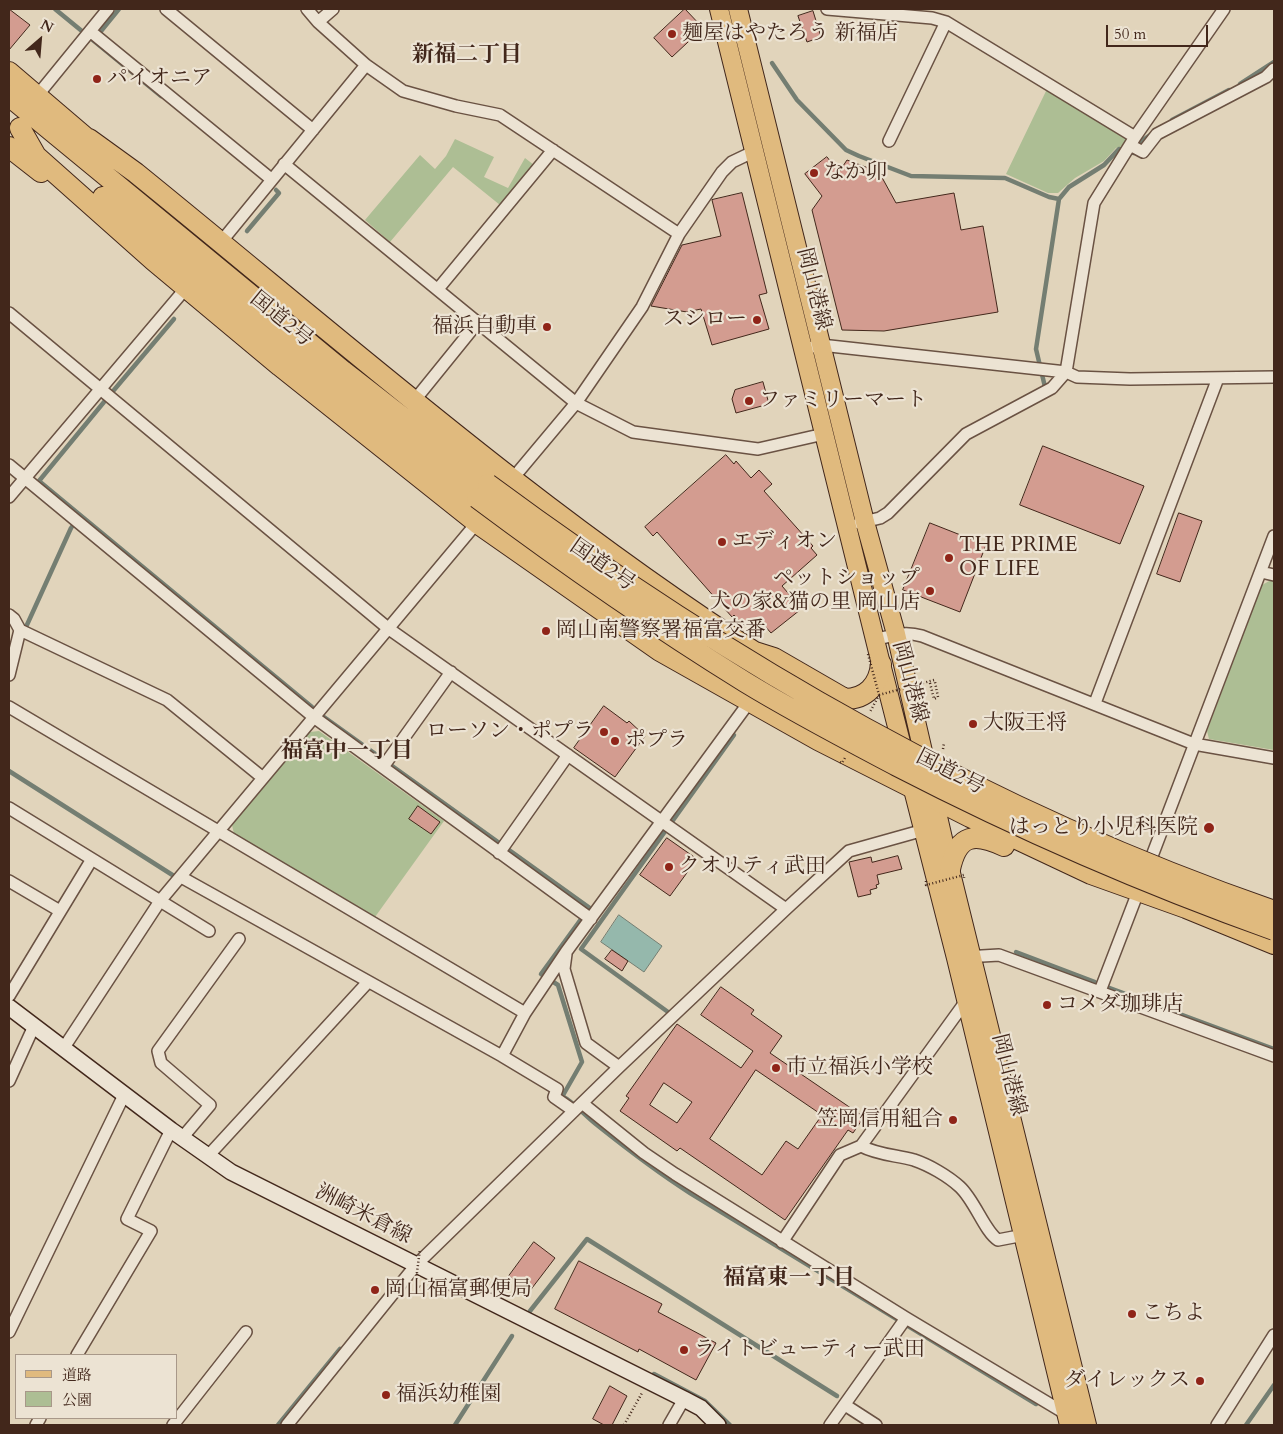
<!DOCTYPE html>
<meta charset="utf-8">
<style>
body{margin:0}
#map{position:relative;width:1283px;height:1434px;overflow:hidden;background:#e1d4bb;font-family:Cardo,"Noto Serif JP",serif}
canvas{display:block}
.frame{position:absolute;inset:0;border:10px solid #42271b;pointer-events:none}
.legend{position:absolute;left:15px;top:1354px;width:162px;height:65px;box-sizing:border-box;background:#ece3d3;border:1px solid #a89889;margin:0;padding:6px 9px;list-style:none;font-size:15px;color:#42271b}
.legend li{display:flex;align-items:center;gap:10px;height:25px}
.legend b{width:25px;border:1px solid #a89889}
.north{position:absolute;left:15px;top:15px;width:50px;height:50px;-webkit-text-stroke:4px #ece3d3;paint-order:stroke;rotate:27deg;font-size:14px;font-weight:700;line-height:20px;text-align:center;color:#42271b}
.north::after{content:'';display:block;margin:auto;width:18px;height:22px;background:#42271b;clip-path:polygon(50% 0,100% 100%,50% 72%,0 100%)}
.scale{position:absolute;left:1106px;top:25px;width:102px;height:22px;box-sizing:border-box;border:2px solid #42271b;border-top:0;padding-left:6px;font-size:15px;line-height:18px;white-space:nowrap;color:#42271b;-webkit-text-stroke:4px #ece3d3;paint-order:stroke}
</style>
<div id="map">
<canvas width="1283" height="1434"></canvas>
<div class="frame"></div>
<ul class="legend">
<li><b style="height:6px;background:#e0ba7e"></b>道路</li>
<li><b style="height:14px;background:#adbe94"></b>公園</li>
</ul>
<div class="north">N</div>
<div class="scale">50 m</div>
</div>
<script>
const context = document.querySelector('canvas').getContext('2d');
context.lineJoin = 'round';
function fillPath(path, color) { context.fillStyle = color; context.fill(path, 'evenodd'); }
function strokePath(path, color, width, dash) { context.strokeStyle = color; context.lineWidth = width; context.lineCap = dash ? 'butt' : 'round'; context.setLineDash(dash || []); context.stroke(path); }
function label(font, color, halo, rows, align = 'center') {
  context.font = font + ' Cardo,"Noto Serif JP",serif'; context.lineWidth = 4.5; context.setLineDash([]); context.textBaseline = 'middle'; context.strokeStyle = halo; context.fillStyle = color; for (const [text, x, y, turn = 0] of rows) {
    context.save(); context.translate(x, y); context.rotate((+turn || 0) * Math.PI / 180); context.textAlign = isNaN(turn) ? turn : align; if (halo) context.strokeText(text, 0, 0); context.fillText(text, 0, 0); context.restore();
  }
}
fillPath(new Path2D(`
 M1047 89 1127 140 1124 146 1116 148 1104 161 1075 178 1058 193H1048L1006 174Z
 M455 139 494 157 484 177 508 188 525 158 534 165 500 205 453 167 390 242 365 220 420 155 435 169 446 156Z
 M1271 580 1274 581V750L1209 739 1207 731 1262 585Z
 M319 731 444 821 375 917 234 834 232 825 310 732Z`), '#adbe94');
const water = new Path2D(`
 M619 915 662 946 644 972 601 942Z`);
fillPath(water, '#95b8ac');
strokePath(water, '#747e72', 1);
strokePath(new Path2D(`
 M55 9 161 96
 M97 36 119 9
 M772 63 797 100 846 150 859 156 911 176 1005 178 1049 197 1059 199
 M1240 84 1274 62
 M1172 120 1229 90
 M247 231 279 193 276 190
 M1045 387 1036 349 1059 199 1069 187 1104 165 1119 149 1134 153 1143 140 1153 133
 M114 390 174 319
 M104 402 39 481 312 707
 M26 627 71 528 77 520
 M324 717 594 911
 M9 771 174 876
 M1016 952 1095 982
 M1107 987 1274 1049
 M668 1012 581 949 734 735
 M562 1096C575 1103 585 1116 597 1125 627 1149 657 1172 690 1193L1036 1404
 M562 1097 582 1062 558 985 541 974 584 915
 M530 1311 587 1239 837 1396
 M654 1374 705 1401 730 1425
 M278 1425 340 1349
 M455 1425 512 1336
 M1246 1425 1274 1385`), '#747e72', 4.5);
const building = new Path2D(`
 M9 9 30 25 9 50Z
 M685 9 703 28 672 57 654 38Z
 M813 11 821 37 807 42 798 16Z
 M827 157 839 172 847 160 879 172 896 203 954 193 961 230 983 226 998 312 884 331 842 330 812 210 822 196 805 174Z
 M742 193 767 293 759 295 769 329 712 345 701 309 687 312 651 306 682 245 721 236 712 200Z
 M763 382 769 404 736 413 732 399 735 390Z
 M1043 446 1144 486 1120 544 1020 505Z
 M726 455 734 464 736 461 751 478 759 470 772 484 764 491 813 546 811 548 817 555 782 586 800 607 798 608 800 610 771 633 764 625 757 631 741 623 734 615 732 617 657 532 653 536 645 527Z
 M1179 513 1202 521 1180 582 1157 574Z
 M930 523 986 545 960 612 903 590Z
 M604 706 627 723 629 721 645 736 615 777 574 748Z
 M418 806 440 822 431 834 409 819Z
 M667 838 697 859 670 896 640 875Z
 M898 856 902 869 877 875 879 884 876 885 877 888 870 890 871 894 858 897 849 862 871 857 872 862Z
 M612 950 628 961 622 971 605 959Z
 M721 987 754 1010 751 1014 782 1036 770 1053 864 1117 853 1133 848 1130 785 1220 680 1148 677 1151 620 1111 629 1098 626 1096 677 1024 741 1068 753 1051 701 1015ZM756 1070 822 1115 798 1149 786 1141 762 1175 710 1139ZM664 1083 692 1102 677 1123 650 1105Z
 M534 1242 555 1258 529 1292 509 1276Z
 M579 1261 662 1304 658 1312 716 1343 696 1380 639 1349 638 1352 555 1309Z
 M610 1386 627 1396 612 1425H604L593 1419Z`);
fillPath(building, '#d39c90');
strokePath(building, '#42271b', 1);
const street = new Path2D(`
 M166 9 313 130
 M307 9 318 22 366 65 403 91 456 106 500 115 679 234
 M827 9 932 18 946 22 1135 137
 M318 22 333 9
 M90 31 271 179
 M37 96 108 9
 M889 141 946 22
 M1130 145 1143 152 1157 134 1266 77 1274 69
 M284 164 576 403 633 432 758 449 824 434
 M221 242 366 65
 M438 289 553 150
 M9 313 389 629 786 909
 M804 349 821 345 1066 372 1077 377 1130 379 1274 377
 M414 401 478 322
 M9 465 315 718 591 919
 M509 483 576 403 642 307 679 234 722 172 732 162 755 151
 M9 497 186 288
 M859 523 880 518 888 513 966 434 1052 388 1066 372 1094 203 1135 137 1224 9
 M1261 572 1274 575
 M9 615 14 619 20 630 167 700 263 778
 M875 640C892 635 905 631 922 636L1194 744 1274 758
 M9 675 20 630
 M1095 703 1218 378
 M9 707 525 1013
 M383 767 451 672
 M9 808 209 931
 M499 853 568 755
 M1152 856 1274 536
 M181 877 502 1056 557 1089 554 1097 574 1111
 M9 881 60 911
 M566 954 564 969 586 1043 619 1067
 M965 957 999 955 1274 1056
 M1100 991 1138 892
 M9 996 92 859
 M63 1049 160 901 480 519
 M502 1056 525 1013 566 952 750 701
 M9 1081 34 1026
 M582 1103 644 1153 675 1174 906 1318 1068 1415
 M182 1138 210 1105 161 1063 158 1051 239 939
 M861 1146C878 1155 896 1155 914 1160 929 1165 948 1176 960 1187 975 1201 985 1232 998 1240L1024 1235
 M208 1156 368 982
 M782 1242 840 1155 861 1146 966 1001
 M9 1332 124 1095
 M77 1355 151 1231 127 1219 171 1130
 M845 1405 876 1425
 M36 1425 40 1418
 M173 1425 246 1332
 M287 1425 416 1265 619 1067 786 909 849 851 924 830
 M669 1425 684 1399
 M830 1425 906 1318
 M1217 1425 1274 1335`);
const secondary = new Path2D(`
 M9 1007 171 1130 231 1172 684 1399 701 1408 718 1425`);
const primary = new Path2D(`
 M719 9 881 664 956 958 1069 1425
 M738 9 865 522 896 634 950 869 1087 1425`);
const highway = new Path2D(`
 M9 72 98 148
 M9 96 343 371 488 484
 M20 128 36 156 153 260 280 366 477 523 660 651 818 740 970 817 1091 874 1186 908 1274 944
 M89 139 136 173C342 340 542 517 767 660
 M9 147 41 172
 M103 197 332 385 477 498
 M755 652 774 658 845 699C866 699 879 685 881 664
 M950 869C958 833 975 833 1004 846`);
strokePath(street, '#6a5243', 14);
strokePath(secondary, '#42271b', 18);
strokePath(primary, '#42271b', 20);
strokePath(highway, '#42271b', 22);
strokePath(new Path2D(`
 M930 683 934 699 938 697 935 682
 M943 749 944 743
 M416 1285 428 1290 429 1286
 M624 1425 642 1393`), '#42271b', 2.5, [1, 2.5]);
strokePath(street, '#ece3d3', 11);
strokePath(secondary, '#ece3d3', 15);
strokePath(primary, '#e0ba7e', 18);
strokePath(highway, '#e0ba7e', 20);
const highwayBridge = new Path2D(`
 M488 484C731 664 988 812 1274 911
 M477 498C564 563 653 625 745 682 794 712 846 739 897 766 1019 829 1145 884 1274 930`);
strokePath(highwayBridge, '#42271b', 22, []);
strokePath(new Path2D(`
 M868 654 879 695 870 712
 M879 695 934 680 935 682
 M840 762 842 763 846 756
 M926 881V885L964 875V878
 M416 1280 420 1249`), '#42271b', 2.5, [1, 2.5]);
strokePath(highwayBridge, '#e0ba7e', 20);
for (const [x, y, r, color] of [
 [672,34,5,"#8f2418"],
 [97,79,5,"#8f2418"],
 [814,173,5,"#8f2418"],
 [757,320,5,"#8f2418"],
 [547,327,5,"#8f2418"],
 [749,401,5,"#8f2418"],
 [722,542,5,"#8f2418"],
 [949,558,5,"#8f2418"],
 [930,591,5,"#8f2418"],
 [546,631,5,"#8f2418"],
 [973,724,5,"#8f2418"],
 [604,732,5,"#8f2418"],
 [615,741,5,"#8f2418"],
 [1209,828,6,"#8f2418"],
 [669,867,5,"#8f2418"],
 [1047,1005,5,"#8f2418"],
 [776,1068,5,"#8f2418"],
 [953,1120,5,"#8f2418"],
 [375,1290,5,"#8f2418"],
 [1132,1314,5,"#8f2418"],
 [684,1350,5,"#8f2418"],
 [1200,1381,5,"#8f2418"],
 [386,1395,5,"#8f2418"]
]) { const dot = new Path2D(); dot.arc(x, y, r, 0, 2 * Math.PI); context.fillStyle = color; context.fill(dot); strokePath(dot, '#ece3d3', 2); }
label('21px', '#42271b', '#ece3d3', [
 ["麺屋はやたろう 新福店",682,34],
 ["パイオニア",107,79],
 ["なか卯",824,173],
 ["スシロー",747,320,"right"],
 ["福浜自動車",537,327,"right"],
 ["ファミリーマート",759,401],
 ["エディオン",732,542],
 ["THE PRIME",959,546],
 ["OF LIFE",959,570],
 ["ペットショップ",920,579,"right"],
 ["犬の家&猫の里 岡山店",920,603,"right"],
 ["岡山南警察署福富交番",556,631],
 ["大阪王将",983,724],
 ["ローソン・ポプラ",594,732,"right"],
 ["ポプラ",625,741],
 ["はっとり小児科医院",1198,828,"right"],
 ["クオリティ武田",679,867],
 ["コメダ珈琲店",1057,1005],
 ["市立福浜小学校",786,1068],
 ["笠岡信用組合",943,1120,"right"],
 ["岡山福富郵便局",385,1290],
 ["こちよ",1142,1314],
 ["ライトビューティー武田",694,1350],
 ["ダイレックス",1190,1381,"right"],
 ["福浜幼稚園",396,1395]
], 'left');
label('21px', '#42271b', '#ece3d3', [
 ["岡山港線",813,289,76],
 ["国道2号",281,320,39],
 ["国道2号",602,566,35],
 ["岡山港線",909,682,75],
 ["国道2号",950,773,27],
 ["岡山港線",1008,1075,76],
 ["洲崎米倉線",363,1215,27]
]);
label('bold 22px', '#42271b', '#ece3d3', [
 ["新福二丁目",467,56],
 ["福富中一丁目",347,752],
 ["福富東一丁目",789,1279]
]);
</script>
